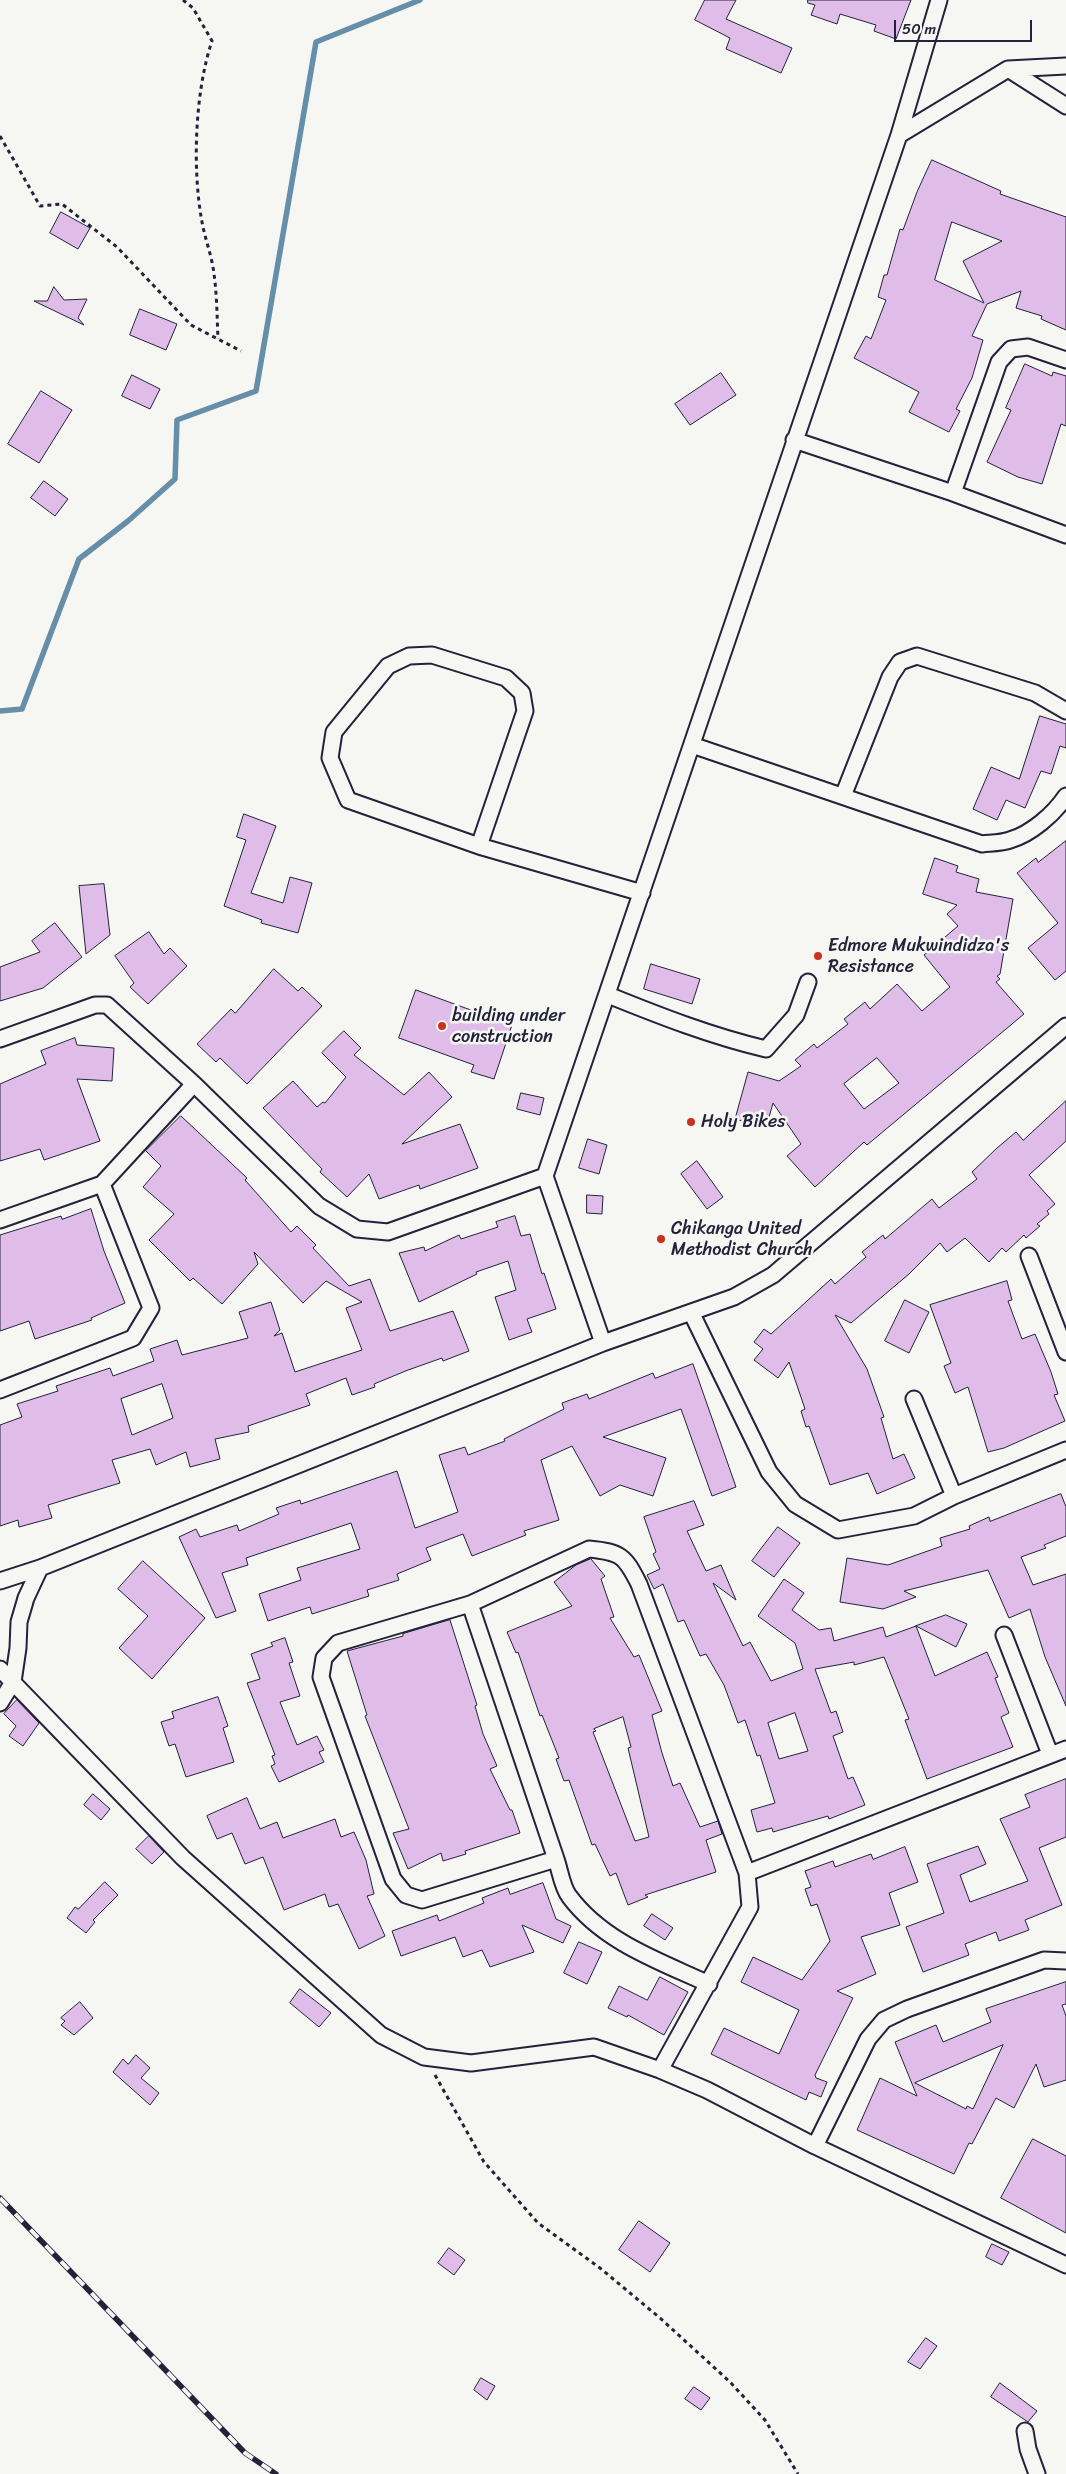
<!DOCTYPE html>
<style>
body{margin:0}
#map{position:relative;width:1066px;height:2474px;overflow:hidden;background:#f6f6f2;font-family:Sriracha,sans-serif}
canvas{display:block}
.scale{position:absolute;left:894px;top:20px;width:138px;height:22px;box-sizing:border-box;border:2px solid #22223b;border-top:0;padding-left:6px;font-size:15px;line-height:18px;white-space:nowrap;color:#22223b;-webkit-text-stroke:4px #f6f6f2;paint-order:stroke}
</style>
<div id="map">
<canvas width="1066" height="2474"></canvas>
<div class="scale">50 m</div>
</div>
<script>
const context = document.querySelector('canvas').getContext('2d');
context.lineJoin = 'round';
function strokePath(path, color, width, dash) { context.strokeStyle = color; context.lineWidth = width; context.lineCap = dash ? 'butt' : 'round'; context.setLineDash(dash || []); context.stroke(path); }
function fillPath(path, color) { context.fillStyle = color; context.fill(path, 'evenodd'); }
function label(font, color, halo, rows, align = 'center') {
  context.font = font + ' Sriracha,sans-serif'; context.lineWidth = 5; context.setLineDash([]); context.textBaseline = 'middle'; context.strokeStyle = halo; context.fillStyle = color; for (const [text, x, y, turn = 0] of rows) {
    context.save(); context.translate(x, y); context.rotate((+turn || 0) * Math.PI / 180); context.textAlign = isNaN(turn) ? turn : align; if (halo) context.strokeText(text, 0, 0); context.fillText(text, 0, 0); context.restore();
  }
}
strokePath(new Path2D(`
 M0 711 22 709 79 559 128 521 175 479 177 420 256 391 316 42 420 0`), '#658ea9', 5.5);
const building = new Path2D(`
 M705 0H736L726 19 792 48 781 73 726 49 730 38 695 20Z
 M808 0H911L896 39 874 31 876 25 840 14 837 24 811 15 815 5 808 3Z
 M932 160 1001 191 1000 194 1066 217V330L1041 319 1042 316 1016 308 1021 291 987 304 972 336 983 340 972 378 956 409 960 411 949 432 909 412 919 392 854 358 866 336 871 339 886 300 878 297 884 275H887L900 229 903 230 917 192ZM952 222 1002 241 963 261 984 303 935 280Z
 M61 212 90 228 78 249 50 233Z
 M54 287 64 300 87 299 78 318 84 325 34 301H47Z
 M140 309 177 324 166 350 130 335Z
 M1025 364 1052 376 1053 372 1066 376V426L1061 424 1042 484 1018 477 987 462 1011 410 1006 408Z
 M721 373 736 395 690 425 675 404Z
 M132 375 160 389 150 409 122 396Z
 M41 391 72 410 39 463 8 444Z
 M44 481 68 499 55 516 31 498Z
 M1040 716 1066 724V748L1060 746 1051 774 1041 771 1025 808 1006 800 997 820 973 809 991 767 1019 779Z
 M244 814 276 826 251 893 283 903 290 877 312 883 298 933 261 923 262 920 224 906 246 840 237 837Z
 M1066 841V971L1055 980 1028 948 1058 923 1017 873 1036 858 1038 862Z
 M935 858 958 866 956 872 979 879 976 892 1013 899 1000 974 997 976 1000 979 996 982 1024 1014 867 1145 864 1142 815 1187 787 1156 801 1144 773 1103 766 1128 735 1119 748 1072 779 1081 801 1066 795 1060 814 1044 817 1048 848 1024 844 1019 865 1002 870 1009 897 984 922 1011 950 987 924 955 958 926 947 914 957 905 923 894ZM877 1058 899 1083 864 1109 844 1084Z
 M104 884 110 935 86 954 79 886Z
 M55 923 82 957 43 988 0 1001V967L40 952 32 941Z
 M149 932 164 954 170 948 187 966 148 1004 130 987 134 983 115 956Z
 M651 964 700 979 692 1004 644 989Z
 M274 969 298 991 302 987 322 1006 247 1084 220 1058 216 1062 197 1044 231 1009 235 1013Z
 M416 990 490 1017 491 1015 513 1022 494 1079 471 1072 474 1065 399 1038Z
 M344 1031 361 1048 354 1055 404 1095 429 1072 452 1097 402 1144 460 1124 478 1168 420 1189 419 1185 379 1199 369 1174 347 1197 320 1172 322 1169 263 1108 293 1081 317 1107 323 1102 325 1103 346 1077 322 1053Z
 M75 1038 77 1045 114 1048 112 1081 77 1079 100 1141 44 1160 40 1149 0 1161V1084L46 1064 41 1051Z
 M521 1093 544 1098 540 1115 517 1109Z
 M1066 1101V1141L1029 1175 1055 1204 1047 1211 1049 1214 1037 1224 1040 1226 1026 1238 1024 1235 1006 1252 1002 1248 989 1262 965 1238 947 1252 940 1243 909 1274 851 1323 835 1315 867 1369 884 1417 881 1418 893 1459 904 1454 915 1478 877 1494 868 1473 830 1485 809 1426 806 1427 801 1411 805 1409 789 1362 778 1378 754 1360 763 1349 754 1342 764 1329 771 1334 831 1279 835 1284 866 1257 862 1252 883 1235 885 1239 932 1199 939 1208 977 1179 972 1172 997 1148 1016 1132 1023 1140Z
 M181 1116 247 1178 245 1180 291 1232 297 1226 316 1245 313 1248 349 1286 370 1279 390 1331 453 1311 469 1351 443 1361 442 1358 408 1370 374 1384 375 1387 352 1395 346 1378 306 1394 310 1405 248 1426 249 1432 215 1439 220 1459 190 1467 186 1452 156 1465 150 1449 112 1460 120 1483 48 1505 52 1518 19 1527 18 1520 0 1526V1425L22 1417 17 1404 58 1391 56 1386 110 1368 113 1376 154 1361 150 1349 177 1340 182 1355 248 1338 239 1312 271 1302 280 1330 274 1336 282 1333 295 1372 362 1350 346 1308 362 1302 326 1281 303 1303 254 1252 258 1264 222 1304 193 1278 190 1281 149 1240 174 1214 143 1187 161 1166 146 1151ZM162 1384 173 1418 132 1435 121 1399Z
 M588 1139 607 1145 599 1174 579 1168Z
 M697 1161 723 1197 707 1209 681 1174Z
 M587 1195 603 1196 602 1214 587 1213Z
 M91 1209 104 1251 125 1303 91 1318 92 1320 35 1339 29 1321 0 1331V1235L61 1216 62 1219Z
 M515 1216 521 1236 530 1234 542 1274 544 1273 556 1309 527 1319 532 1332 509 1340 495 1297 516 1290 508 1261 476 1272 477 1274 419 1302 399 1253 424 1247 425 1251 459 1235 461 1239 498 1227 496 1222Z
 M1007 1281 1012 1300 1008 1301 1022 1339 1035 1334 1051 1372 1058 1394 1054 1395 1065 1421 1004 1448 988 1452 968 1387 955 1393 944 1366 951 1363 930 1305Z
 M905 1300 929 1312 909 1353 885 1341Z
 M693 1364 736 1487 712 1496 681 1409 603 1437 666 1458 653 1496 620 1485 600 1496 572 1446 541 1460 559 1520 524 1531 526 1535 472 1556 463 1534 426 1548 431 1560 397 1574 399 1580 367 1590 369 1596 312 1614 310 1607 268 1621 259 1594 301 1580 297 1568 360 1549 351 1523 246 1558 248 1565 222 1573 236 1611 216 1618 179 1537 196 1529 200 1537 237 1525 239 1531 279 1514 276 1508 300 1500 301 1504 397 1471 415 1528 418 1527 458 1512 439 1455 465 1447 468 1455 505 1441 504 1439 564 1409 562 1403 587 1394 589 1399 653 1373 655 1378Z
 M1061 1494 1066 1507V1536L1044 1545 1046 1548 1021 1557 1033 1585 1066 1574V1706L1045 1657 1030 1609 1009 1618 988 1570 904 1591 916 1597 883 1609 840 1602 847 1558 888 1565 942 1546 940 1538 970 1529 969 1526 989 1517 990 1521Z
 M694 1501 704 1525 687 1531 706 1571 721 1565 736 1600 713 1583 743 1646 750 1642 771 1681 803 1669 795 1643 758 1616 784 1579 804 1593 792 1610 819 1630 831 1628 834 1641 883 1627 886 1637 916 1626 935 1676 987 1652 998 1677 995 1678 1009 1713 1001 1717 1013 1747 927 1779 905 1720 909 1719 884 1657 854 1665V1662L815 1669 831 1713 836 1711 843 1732 833 1736 848 1779 853 1777 865 1805 829 1819 828 1816 773 1832 772 1828 757 1832 751 1810 775 1803 760 1755 757 1756 745 1720 738 1723 724 1685 706 1654 700 1656 684 1620 678 1622 663 1584 654 1589 647 1575 660 1569 653 1554 656 1552 644 1517ZM795 1713 808 1751 779 1759 768 1723Z
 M778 1527 800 1543 774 1577 752 1561Z
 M591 1559 605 1576 601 1579 614 1617 610 1618 634 1657 639 1655 662 1711 652 1715 662 1753 673 1786 680 1783 700 1827 718 1821 722 1834 706 1840 716 1872 645 1895 648 1897 628 1905 616 1873 610 1876 595 1844 592 1845 569 1780 564 1781 556 1759 559 1758 542 1715 540 1716 518 1652 516 1653 507 1632 572 1606 554 1582 576 1565ZM623 1717 631 1747 628 1748 649 1837 635 1841 593 1732 596 1731 594 1729Z
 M143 1561 205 1618 152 1679 119 1648 148 1616 118 1589Z
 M946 1615 967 1624 956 1647 916 1626Z
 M450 1620 477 1705 475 1706 483 1734 497 1766 490 1769 510 1810H512L520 1833 465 1851 466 1854 443 1861 441 1853 408 1869 393 1833 409 1829 365 1716 367 1715 347 1651 403 1636V1634Z
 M285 1638 293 1662 289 1663 300 1696 280 1702 297 1745 317 1736 324 1750 319 1752 324 1762 279 1782 271 1766 275 1764 272 1756 275 1755 247 1683 260 1679 251 1654 273 1646 271 1643Z
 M218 1697 228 1726 223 1728 234 1762 186 1777 175 1744 169 1746 161 1722 174 1718 172 1712Z
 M17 1700 39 1723 23 1746 9 1736 16 1726 4 1714Z
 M1066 1779V1837L1039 1848 1062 1905 1025 1920 1029 1930 999 1941 996 1932 965 1944 969 1955 923 1972 906 1927 944 1913 927 1864 978 1846 986 1864 960 1875 970 1902 1028 1881 1000 1819 1030 1807 1025 1795Z
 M93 1794 110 1809 101 1820 84 1805Z
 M247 1798 260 1829 277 1822 283 1838 335 1819 341 1837 354 1832 366 1860 374 1894 367 1896 385 1936 359 1949 338 1904 329 1907 325 1894 284 1910 263 1857 245 1864 232 1833 217 1839 207 1816Z
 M149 1836 164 1852 152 1864 136 1849Z
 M905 1847 918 1882 889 1893 900 1925 861 1937 876 1974 837 1991 853 1998 815 2075 816 2078 827 2082 821 2097 809 2092 806 2100 711 2054 724 2028 779 2054 799 2010 741 1982 753 1957 802 1980 830 1941 817 1904 811 1906 805 1889 811 1887 805 1871 833 1861 835 1867 871 1854 873 1859Z
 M105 1882 118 1895 93 1920 95 1922 86 1933 67 1918 75 1907 78 1909Z
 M543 1883 556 1919 571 1926 563 1943 522 1925 534 1952 490 1967 482 1950 463 1957 455 1937 401 1956 392 1931 437 1915 439 1921 484 1903 482 1898 508 1888 510 1894Z
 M652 1914 673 1928 665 1940 644 1926Z
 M579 1942 602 1952 587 1984 564 1973Z
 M660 1977 688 1992 664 2035 628 2015 627 2017 608 2008 619 1986 647 2000Z
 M1066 1982V2004L1062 2005 1066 2016V2080L1044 2087 1036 2064 1014 2108 996 2098 972 2144 969 2143 954 2174 857 2130 880 2078 917 2096 895 2042 936 2025 943 2042 991 2022 986 2009ZM1003 2045 973 2109 967 2106 966 2109 915 2083Z
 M300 1989 331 2013 319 2027 290 2003Z
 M80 2002 93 2018 74 2035 61 2025 65 2021 61 2018Z
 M136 2055 150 2068 141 2078 159 2093 150 2105 113 2072 123 2059 128 2064Z
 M1033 2139 1066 2156V2233L1001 2198Z
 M639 2221 670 2243 650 2272 619 2250Z
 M992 2244 1009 2252 1002 2265 986 2257Z
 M449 2248 465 2260 454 2275 438 2263Z
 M926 2338 937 2346 920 2369 908 2362Z
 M481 2378 495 2386 487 2400 474 2390Z
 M1000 2383 1037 2411 1028 2422 991 2397Z
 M694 2387 710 2398 701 2410 685 2399Z`);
fillPath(building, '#e0bde9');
strokePath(building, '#22223b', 1);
const minor = new Path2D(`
 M1008 69 1066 106
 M899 135 1008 69 1066 66
 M794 440 953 493 1066 535
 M953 493 999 362 1011 349 1028 347 1066 360
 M692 745 982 844C991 843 1002 843 1010 840 1031 834 1054 814 1066 796
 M843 796 890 677 900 662 917 656 1035 693 1066 711
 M479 846 525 711 522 693 506 678 432 655 409 656 388 666 334 732 330 758 348 800 479 846 642 893
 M608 995C660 1016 711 1036 766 1049L796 1015 808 982
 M0 1039 95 1005H107L194 1084 319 1206 357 1229 388 1232 545 1176
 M0 1220 102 1184 194 1084
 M1029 1256 1066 1352
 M691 1312 769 1472 795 1504 838 1530 914 1516 954 1496 1066 1450
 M603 1343 545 1176 899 135 939 0
 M0 1390 133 1338 151 1308 102 1184
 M914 1399 954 1496
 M0 1581 40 1568 603 1343 734 1297 773 1275 1066 1026
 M470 1604 556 1859 422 1900 406 1895 393 1879 321 1677 324 1658 338 1643 470 1604 589 1549C621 1552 625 1556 639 1584L747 1873 750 1907 660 2070
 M1004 1635 1050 1754
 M0 1669 183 1858 381 2035 424 2057 471 2063 594 2047 660 2070 707 2090 815 2146 1066 2265
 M0 1703 13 1682 18 1648 19 1622 26 1598 40 1568
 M556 1859C560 1870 562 1887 569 1896 603 1942 659 1961 709 1984
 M747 1873 1066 1749
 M815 2146 868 2039 884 2020 907 2009 1044 1960 1066 1961
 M1025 2431 1028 2449 1037 2474`);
strokePath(minor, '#22223b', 19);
strokePath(new Path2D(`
 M183 0 193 8 212 41C195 91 192 169 202 222 205 239 212 256 214 274 217 295 217 317 218 339
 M0 136 40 206 62 204 117 247 191 325 241 351
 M435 2075 484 2162 538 2223 600 2268 660 2318 730 2382 765 2420 798 2474`), '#22223b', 3, [4, 4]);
strokePath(minor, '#f6f6f2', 15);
const rail = new Path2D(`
 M0 2198 245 2453 276 2474`);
strokePath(rail, '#22223b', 5.5);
strokePath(rail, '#f6f6f2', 4, [11]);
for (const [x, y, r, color] of [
 [818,956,5,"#c8321e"],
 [442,1026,5,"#c8321e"],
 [691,1122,5,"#c8321e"],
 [661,1239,5,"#c8321e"]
]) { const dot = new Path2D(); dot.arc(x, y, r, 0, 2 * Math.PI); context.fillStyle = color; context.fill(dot); strokePath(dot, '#f6f6f2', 2); }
label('18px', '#22223b', '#f6f6f2', [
 ["Edmore Mukwindidza's",828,946],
 ["Resistance",828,967],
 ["building under",452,1016],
 ["construction",452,1037],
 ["Holy Bikes",701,1122],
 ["Chikanga United",671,1229],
 ["Methodist Church",671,1250]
], 'left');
</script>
